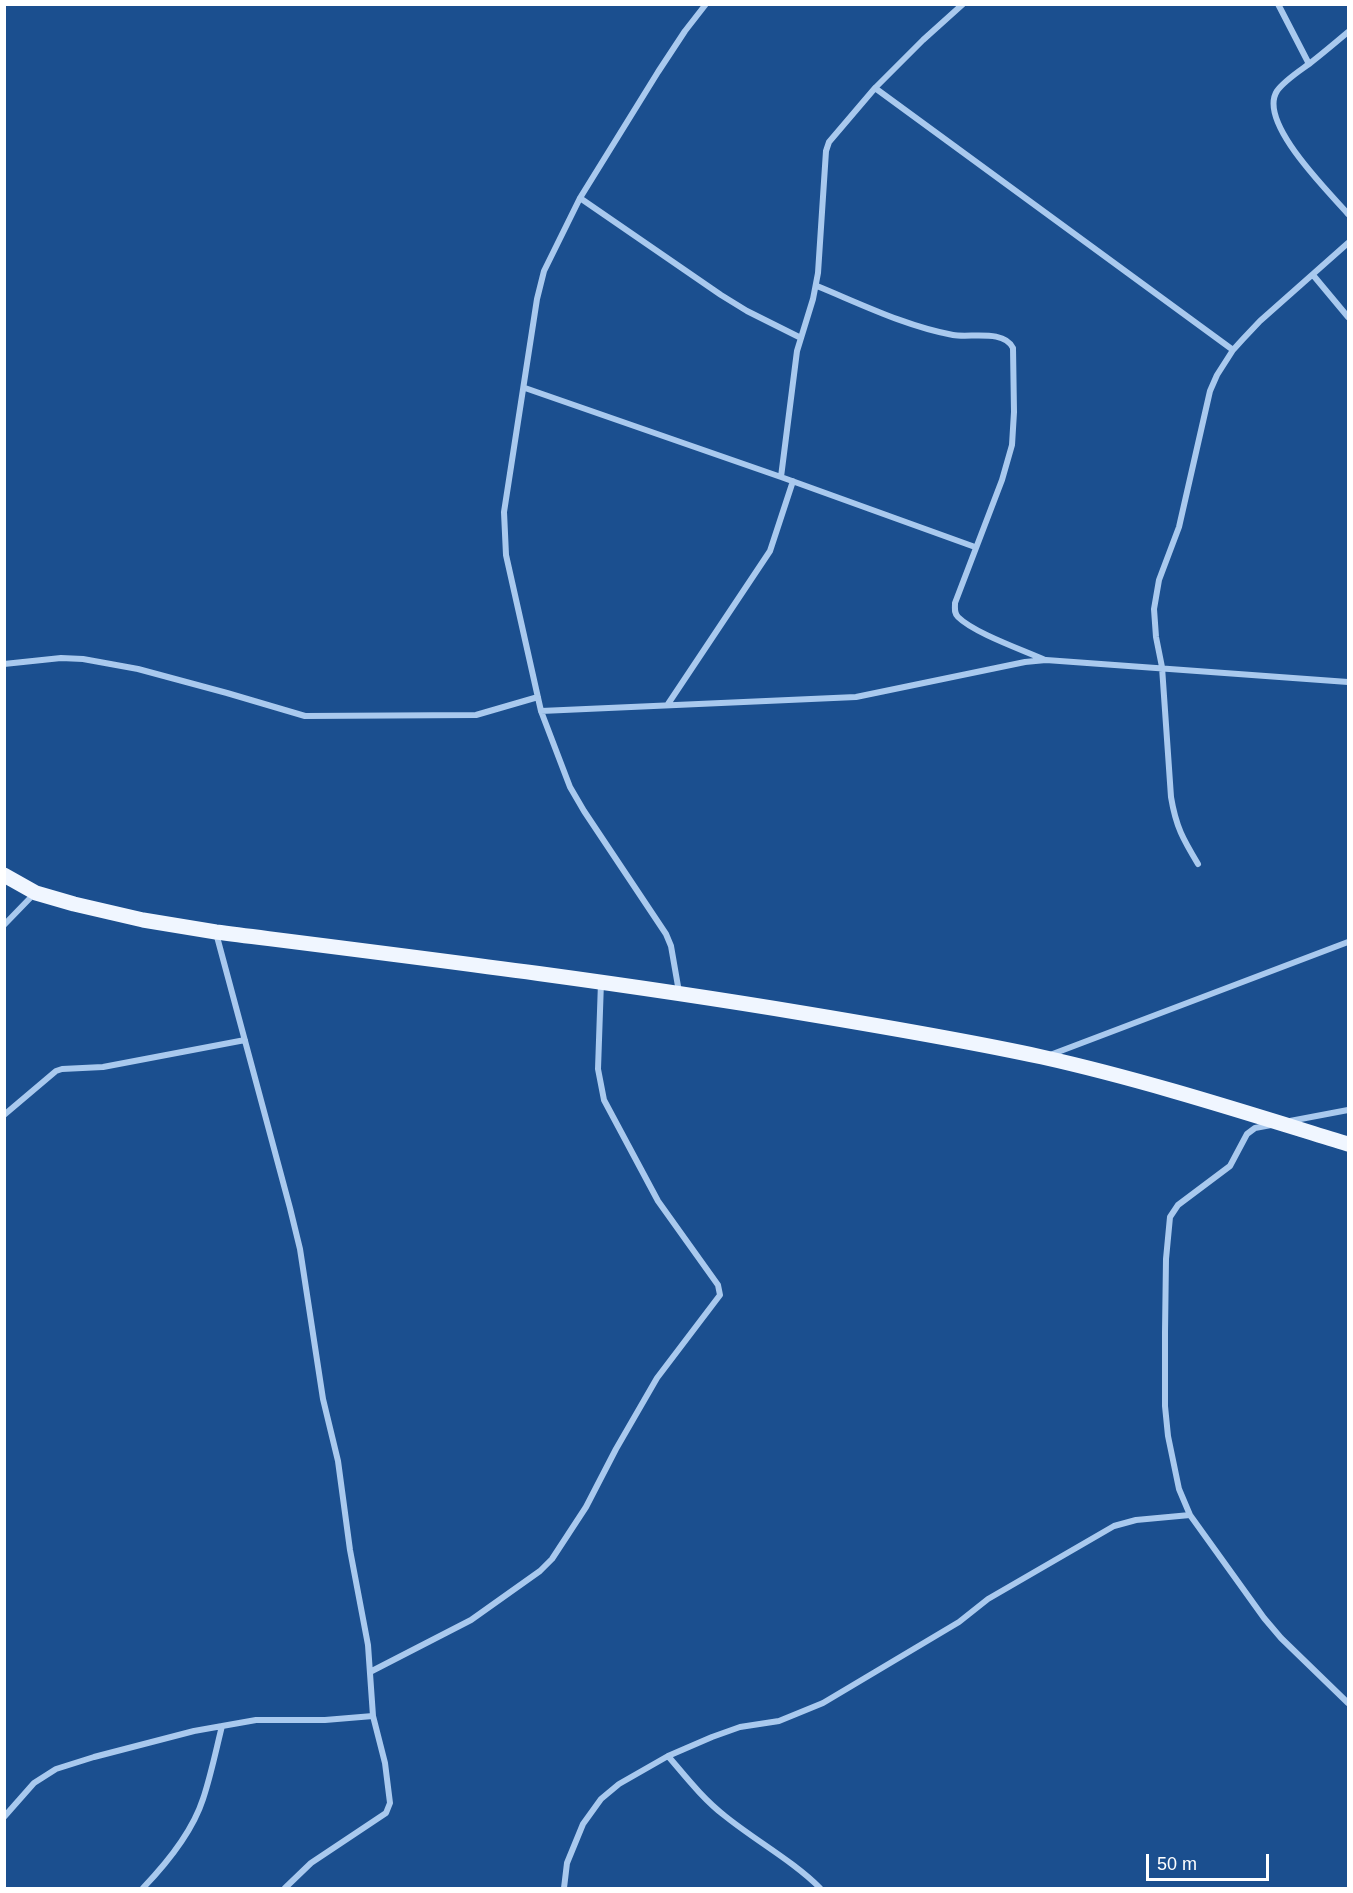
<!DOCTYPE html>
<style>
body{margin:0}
#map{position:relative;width:1353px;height:1893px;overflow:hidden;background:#1b4f8f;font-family:Helvetica,sans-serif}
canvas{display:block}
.frame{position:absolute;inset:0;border:6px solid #fff;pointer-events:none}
.scale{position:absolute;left:1146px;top:1854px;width:123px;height:27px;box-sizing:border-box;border:3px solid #fff;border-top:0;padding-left:8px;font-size:18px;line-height:21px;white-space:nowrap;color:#fff;-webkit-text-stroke:4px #1b4f8f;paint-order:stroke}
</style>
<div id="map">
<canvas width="1353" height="1893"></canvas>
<div class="frame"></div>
<div class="scale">50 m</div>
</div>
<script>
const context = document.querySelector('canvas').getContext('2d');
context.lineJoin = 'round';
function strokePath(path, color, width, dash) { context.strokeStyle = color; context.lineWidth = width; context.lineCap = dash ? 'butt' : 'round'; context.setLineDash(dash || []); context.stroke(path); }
strokePath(new Path2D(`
 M1278 4 1309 64
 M1348 32C1335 43 1322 54 1309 64 1298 72 1284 81 1277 91 1257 122 1329 192 1348 214
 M875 88 1233 350
 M580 198 721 295 747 311 801 338
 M1313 275 1348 317
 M817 286C861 304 905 326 953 335 970 338 1004 329 1013 348L1014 412 1012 445 1002 480 955 603C955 609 954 613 958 617 974 633 1023 650 1045 660
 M525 388 781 477 975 547
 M781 477 797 351 813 299 818 273 826 151 829 142 875 88 923 40 963 4
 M4 664 61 658 83 659 138 669 227 693 305 716 476 715 538 697
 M668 704 770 551 793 481
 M541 711 856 697 1025 662 1046 660 1348 682
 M1198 864C1183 839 1176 827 1171 797L1162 667 1156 637 1154 609 1159 580 1179 527 1210 391 1217 375 1233 350 1243 339 1260 321 1348 243
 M4 925 35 893
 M216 933 290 1208 300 1249 323 1399 338 1461 350 1550 368 1645 373 1716 385 1763 390 1803 386 1813 311 1863 285 1888
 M679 992 671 946 666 934 584 811 570 787 541 711 506 555 504 512 537 299 544 271 580 198 658 72 685 31 706 4
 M1050 1055 1348 942
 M4 1115 56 1071 62 1069 103 1067 245 1040
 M1290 1121 1348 1110
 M1271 1125 1255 1128 1247 1134 1230 1166 1178 1205 1170 1217 1166 1259 1165 1332V1406L1168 1436 1179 1489 1190 1515 1264 1618 1281 1638 1348 1703
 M370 1672 471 1620 540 1571 552 1559 586 1507 616 1449 657 1378 720 1295 718 1285 658 1201 604 1100 598 1069 601 982
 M668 1756C686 1777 703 1799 725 1816 756 1841 793 1861 820 1888
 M4 1817 34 1783 56 1769 94 1757 194 1731 256 1720H325L373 1716
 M143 1888C167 1863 192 1833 203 1799 211 1775 216 1750 222 1726
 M564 1888 567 1863 583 1824 601 1799 619 1784 668 1756 712 1737 740 1727 779 1721 823 1703 959 1622 988 1599 1114 1526 1136 1520 1190 1515`), '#a9c9ee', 6);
strokePath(new Path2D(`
 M4 875 36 893 74 904 143 920 216 932C414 957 611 981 808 1014 886 1027 964 1040 1042 1057 1145 1080 1247 1113 1348 1144`), '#f0f6ff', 15);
</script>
